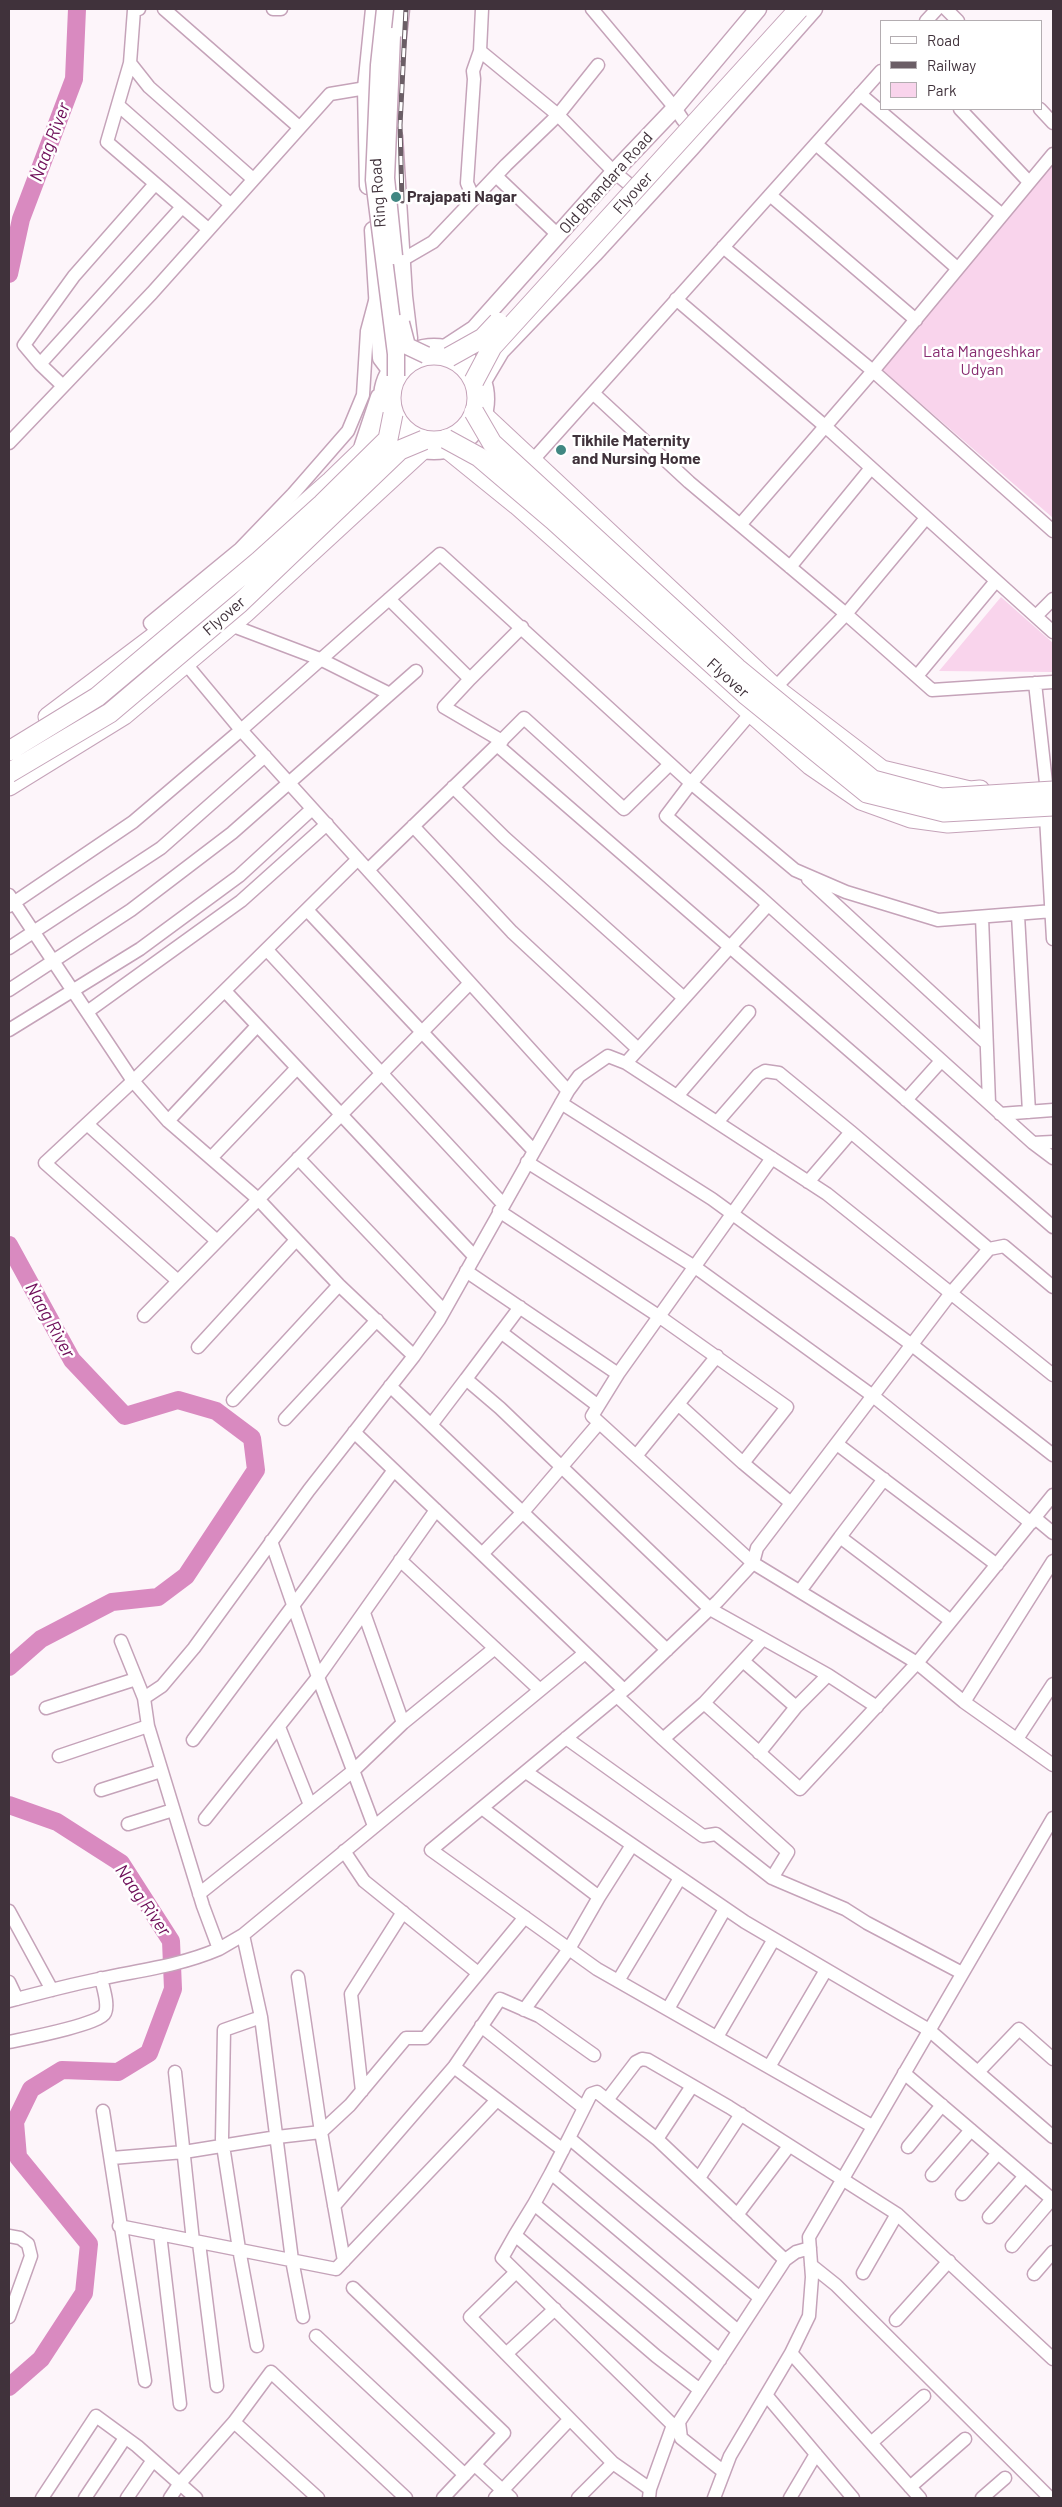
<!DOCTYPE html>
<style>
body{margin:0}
#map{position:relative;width:1062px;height:2507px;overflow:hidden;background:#fdf5fa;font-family:Barlow,sans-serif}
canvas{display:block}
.frame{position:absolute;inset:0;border:10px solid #40323b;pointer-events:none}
.legend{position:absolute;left:880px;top:20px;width:162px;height:90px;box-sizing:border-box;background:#fff;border:1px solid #b3adb1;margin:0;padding:6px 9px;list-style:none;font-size:15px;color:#40323b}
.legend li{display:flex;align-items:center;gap:10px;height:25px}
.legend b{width:25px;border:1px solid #b3adb1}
</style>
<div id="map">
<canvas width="1062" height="2507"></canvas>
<div class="frame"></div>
<ul class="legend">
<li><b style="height:6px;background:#fff"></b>Road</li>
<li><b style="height:6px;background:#6b5e66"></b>Railway</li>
<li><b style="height:14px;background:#f9d4ec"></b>Park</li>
</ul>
</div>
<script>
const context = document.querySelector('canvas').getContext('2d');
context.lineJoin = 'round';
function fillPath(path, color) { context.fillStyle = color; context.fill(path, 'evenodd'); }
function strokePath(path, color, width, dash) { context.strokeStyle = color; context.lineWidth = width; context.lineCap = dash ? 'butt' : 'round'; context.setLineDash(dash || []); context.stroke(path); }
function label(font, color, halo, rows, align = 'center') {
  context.font = font + ' Barlow,sans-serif'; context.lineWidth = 5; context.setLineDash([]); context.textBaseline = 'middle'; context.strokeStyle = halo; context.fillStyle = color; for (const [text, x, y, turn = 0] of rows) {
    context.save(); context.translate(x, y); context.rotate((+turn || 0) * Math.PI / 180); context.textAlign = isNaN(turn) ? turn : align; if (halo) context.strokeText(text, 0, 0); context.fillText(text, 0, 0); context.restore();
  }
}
fillPath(new Path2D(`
 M1053 164V518L882 370Z
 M1001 597 1053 643V672L939 671Z`), '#f9d4ec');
strokePath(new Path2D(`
 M9 274 21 219 74 79 77 9
 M9 1245 72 1360 125 1416 178 1400 216 1411 252 1438 256 1470 186 1576 158 1597 112 1602 41 1639 9 1667
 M9 1805 57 1822 121 1863 171 1941 173 1989 149 2053 118 2072 62 2070 31 2089 15 2122 18 2157 89 2244 84 2293 41 2359 9 2387`), '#d98ac0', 18);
const minor = new Path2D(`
 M139 9 134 10 130 63 149 87 253 179
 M164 9 299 127
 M273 9H281
 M482 9 480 51 558 115 614 172 641 194
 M592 9 675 108 683 120 697 130
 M946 9 958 21
 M926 21 937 9
 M130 63 107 142 208 229
 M860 94 1001 214
 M118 105 230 204
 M960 109 1029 182
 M1040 109 1053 123
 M816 144 957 268
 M1053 154 873 371 1053 531
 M496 176 558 235
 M770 195 916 320
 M474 199 467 183 474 79 473 71 480 51
 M723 247 873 371 740 525
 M402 260 433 242 506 165 558 115 598 65
 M676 299 826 427 1053 632
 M40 364 24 345 74 276 155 184
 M63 386 40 364 182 207
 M593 393 689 482 846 614 932 690 1053 682
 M9 443 152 293 330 94 366 88
 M532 461 881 71
 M790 567 871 468
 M389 599 470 679 522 627
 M1036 616 1053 599
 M227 631 233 626 320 659 390 694
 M182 660 150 623 240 549 293 494 348 431 363 395 367 331 375 301
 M917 676 996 581
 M470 679 444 707 502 741
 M1035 683 1046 783
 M770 693 846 614 926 518
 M756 707 691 783 795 870 846 892 938 920 1053 911
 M497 745 524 718 624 809 670 764
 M453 787 505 838 684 998
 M1046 817 1053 939
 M413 826 512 932 638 1049
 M358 859 133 1081 168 1121 258 1199 339 1285 414 1356
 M368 870 497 745 730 947 626 1063 827 1194 1053 1375
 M808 879 986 1043
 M9 895 133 1081 45 1163 178 1281
 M768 905 730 947 1053 1227
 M9 906 133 822 241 730 186 664 192 659
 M307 910 534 1151
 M1018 915 1029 1112
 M982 917 989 1103
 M9 948 161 848 265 756
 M267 950 503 1204
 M9 990 131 910 232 833 416 671
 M225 991 474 1256
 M87 1012 241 901 327 824
 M9 1030 140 949 239 876 312 809
 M568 1091 241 730 440 554 691 783 666 816 760 897 1033 1143 1053 1158
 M678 1095 749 1012
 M906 1100 941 1061
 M561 1103 712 1199 912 1345 1053 1455
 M1000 1114 1053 1110
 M168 1121 257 1026
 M718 1121 758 1075 765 1071 779 1073 851 1132 989 1249
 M87 1124 217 1241
 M1033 1143 1053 1142
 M211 1158 296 1069
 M298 1158 444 1311
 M527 1162 695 1267 873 1396 1031 1523
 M808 1182 851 1132
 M499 1211 660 1317 787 1407 743 1463 791 1503
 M466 1271 618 1374 772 1158
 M520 1307 466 1379 500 1408 710 1609 828 1675 877 1707
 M144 1316 470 983
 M502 1333 597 1405
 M198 1347 296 1240
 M618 1374 592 1416 753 1563 917 1663 964 1702
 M466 1379 431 1425 667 1650
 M390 1386 431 1425
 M233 1400 339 1285
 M678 1404 743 1463
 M285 1419 377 1320
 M599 1423 523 1512 482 1554 624 1690
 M354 1432 482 1554
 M837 1444 997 1565
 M636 1456 717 1356
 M884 1479 840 1537 951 1621
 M1035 1518 1053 1533
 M271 1541 318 1677 374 1826
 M400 1560 540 1690
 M1053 1561 964 1702 1053 1765
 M800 1591 840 1537
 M364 1613 403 1723
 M121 1641 144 1698
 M743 1661 796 1707
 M617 1696 663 1739
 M704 1703 763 1639
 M46 1708 136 1679
 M279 1727 310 1805
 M566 1738 703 1836 716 1834 772 1878 788 1852 663 1739 704 1703 800 1789 917 1663 1053 1495
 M1017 1739 1053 1684
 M193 1740 394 1470
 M759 1753 796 1707 828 1675
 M59 1756 148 1726
 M526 1772 745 1922 929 2030 1053 2137
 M101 1790 161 1771
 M482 1808 599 1897
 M205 1819 318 1677 436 1510
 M128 1824 173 1810
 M344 1851 364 1881 478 1973
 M772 1878 845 1909 867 1923 962 1973
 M199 1894 353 1771 403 1723 495 1648
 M9 1911 52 1990
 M243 1935 585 1653
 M298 1977 321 2132 344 2261
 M618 1981 680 1878
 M9 1982 17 1999
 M9 2001C39 1993 69 1985 99 1979 141 1970 179 1966 219 1949
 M668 2009 725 1909
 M524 2010 569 1949 599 1897 632 1845
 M481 2026 584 2108
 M717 2037 774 1939
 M9 2042C23 2039 101 2024 105 2013 109 2004 103 1988 101 1978
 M454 2067 563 2150
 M769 2067 826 1970
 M175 2072 193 2241
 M978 2072 1019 2029 1053 2059
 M904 2073 1053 2200
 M362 2091 351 1994 403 1912
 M607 2100 597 2092 591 2094 569 2138 760 2298
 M103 2111 145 2381
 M872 2126 597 1969 431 1850 629 1686 718 1601 753 1563 757 1548 951 1293 989 1249 1004 1246 1053 1287
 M569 2138 551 2173 738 2331
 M657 2139 692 2086
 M908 2147 942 2105
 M112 2158 184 2152 277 2137 321 2132 350 2105 406 2038H425L525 1917
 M551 2173 534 2204 720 2360
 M932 2175 971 2130
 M699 2178 741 2114
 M962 2194 998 2153
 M534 2204 515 2235 656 2356 700 2390
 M334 2206 454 2067 500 1999 539 2016 594 2055
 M737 2215 789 2146
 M989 2217 1025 2176
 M119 2226 336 2269 497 2100
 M160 2234 180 2404
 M515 2235 502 2258 680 2432
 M9 2236 20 2238 28 2244 31 2256 9 2317
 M199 2243 217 2386
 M1012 2246 1052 2199
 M785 2260 796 2252 810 2248
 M811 2265 836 2285 1050 2498
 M516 2272 470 2317 613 2463 650 2489
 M863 2273 897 2214
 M1034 2274 1053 2252
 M353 2288 504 2433 443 2498
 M303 2317 292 2260 261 2017 243 1935 219 1949 203 1906 148 1726 144 1698 162 1686 194 1648 309 1490 414 1356 439 1320 568 1091 579 1076 608 1056 626 1063
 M896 2320 949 2261
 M316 2336 465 2475
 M257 2346 239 2249 222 2139 224 2030 261 2017
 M791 2353 920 2498
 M506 2354 555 2309
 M767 2396 853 2498
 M234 2422 318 2498
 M871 2443 924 2396
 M475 2465 511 2498
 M724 2472 681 2438 679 2422 785 2260 657 2139 607 2100 636 2062 642 2059 648 2060 729 2107 897 2214 1053 2359
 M910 2487 965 2439
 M42 2498 96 2416 137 2446 196 2498
 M85 2498 125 2438
 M127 2498 153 2460
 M170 2498 180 2483 234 2422 271 2372 406 2498
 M495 2498 570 2419
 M578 2498 613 2463
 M649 2498 650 2489 673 2425
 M714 2498 730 2456 791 2353 809 2316 812 2277 809 2237 1053 1818
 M790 2498 816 2454
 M982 2498 1005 2478`);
const major = new Path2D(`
 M396 54 401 9
 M394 136 404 296 409 338
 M368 186 366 88 374 9
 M373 230 381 358 390 370
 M382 399a52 52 0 1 1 104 0a52 52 0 1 1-104 0Z
 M445 348 474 329 614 172 675 108 758 9
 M485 378 501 351 594 254 691 148 814 9
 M363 445 379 397`);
const highway = new Path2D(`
 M391 398a43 43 0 1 1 86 0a43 43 0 1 1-86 0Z
 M484 416 776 689 882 770 970 791 980 790
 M449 450 517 505 810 765 861 800 911 818 948 823 1053 816
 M48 717 158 634 331 481 361 452 385 420
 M9 786 124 715 245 613 421 451`);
strokePath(minor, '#c5a3b9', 15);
strokePath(major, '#c5a3b9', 19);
strokePath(highway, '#c5a3b9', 21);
strokePath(minor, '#fff', 12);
strokePath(major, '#fff', 16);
strokePath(highway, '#fff', 19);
const rail = new Path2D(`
 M402 201 400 125 406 9`);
strokePath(rail, '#6b5e66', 5);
strokePath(rail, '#fff', 3, [9]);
const majorBridge = new Path2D(`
 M385 9 379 65 374 180 396 354V376
 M392 36 386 178 394 256
 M401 323 407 346 426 355`);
const highwayBridge = new Path2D(`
 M449 357 483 338 498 322
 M474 381 492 347 799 9
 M474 412 492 443 737 668 873 780 941 798 1053 791
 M446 439 479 457 553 520 745 694 867 793 944 812 1053 806
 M9 751 97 697 259 561 322 504 388 439 393 414
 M9 773 110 713 240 603 400 450 424 440`);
strokePath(majorBridge, '#c5a3b9', 19, []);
strokePath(highwayBridge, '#c5a3b9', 21, []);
strokePath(majorBridge, '#fff', 16);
strokePath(highwayBridge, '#fff', 19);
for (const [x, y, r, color] of [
 [396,197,6,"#408782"],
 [561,450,6,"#408782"]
]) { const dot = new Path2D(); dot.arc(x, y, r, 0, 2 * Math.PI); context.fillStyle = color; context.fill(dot); strokePath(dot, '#fff', 2); }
label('16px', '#40323b', '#fff', [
 ["Old Bhandara Road",606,183,-48],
 ["Ring Road",378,193,-94],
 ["Flyover",633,193,-48],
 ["Flyover",224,616,-41],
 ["Flyover",728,678,42]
]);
label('bold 16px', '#40323b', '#fff', [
 ["Prajapati Nagar",407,197],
 ["Tikhile Maternity",572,441],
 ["and Nursing Home",572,459]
], 'left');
label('16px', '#882c71', '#fff', [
 ["Lata Mangeshkar",982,352],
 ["Udyan",982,370]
]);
label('italic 18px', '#6e0e59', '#fff', [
 ["Naag River",50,142,-69],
 ["Naag River",50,1320,61],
 ["Naag River",143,1900,55]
]);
</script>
